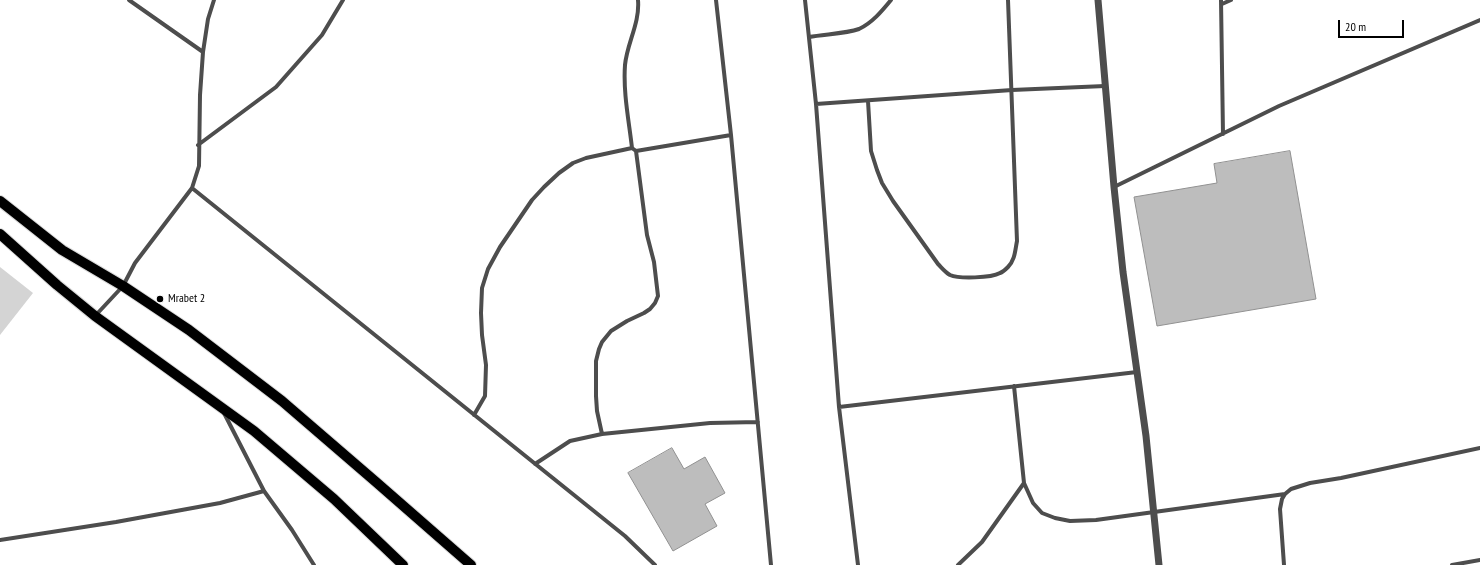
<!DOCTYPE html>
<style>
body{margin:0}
#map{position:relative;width:1480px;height:565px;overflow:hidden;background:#fff;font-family:"PT Sans Narrow",sans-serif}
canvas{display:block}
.scale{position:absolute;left:1338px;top:20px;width:66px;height:18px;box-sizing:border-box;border:2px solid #000;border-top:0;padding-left:5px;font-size:12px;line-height:14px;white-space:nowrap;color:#000;-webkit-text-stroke:3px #fff;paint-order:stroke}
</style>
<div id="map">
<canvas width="1480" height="565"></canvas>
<div class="scale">20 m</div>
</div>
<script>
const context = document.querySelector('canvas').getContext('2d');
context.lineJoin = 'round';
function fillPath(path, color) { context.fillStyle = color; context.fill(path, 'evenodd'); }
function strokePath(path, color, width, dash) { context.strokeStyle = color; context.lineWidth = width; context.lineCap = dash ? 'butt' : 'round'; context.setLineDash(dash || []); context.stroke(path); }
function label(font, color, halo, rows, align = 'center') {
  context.font = font + ' "PT Sans Narrow",sans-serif'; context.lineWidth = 4; context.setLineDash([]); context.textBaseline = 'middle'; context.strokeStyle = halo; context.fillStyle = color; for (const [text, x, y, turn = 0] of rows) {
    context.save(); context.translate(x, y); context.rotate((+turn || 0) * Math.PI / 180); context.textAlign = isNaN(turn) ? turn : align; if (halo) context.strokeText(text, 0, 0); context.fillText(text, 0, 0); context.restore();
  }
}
fillPath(new Path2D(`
 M0 267 33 293 0 335Z`), '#d4d4d4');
const building = new Path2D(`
 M1290 151 1316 299 1157 326 1134 197 1217 183 1214 164Z
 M672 448 684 469 705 457 725 493 705 504 717 526 673 551 628 473Z`);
fillPath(building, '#bdbdbd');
strokePath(building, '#919191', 1);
const primary = new Path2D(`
 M0 201 62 250 123 286 189 330 282 401 376 482 471 565
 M0 234 57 285 95 316 254 431 334 499 403 565`);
strokePath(primary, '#dbdbdb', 12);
strokePath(new Path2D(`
 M129 0 203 52
 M716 0 731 135 771 565
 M805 0 816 104 839 407 858 565
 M1221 0 1223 134
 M1222 4 1231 0
 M809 37C824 34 845 34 859 29 872 23 882 11 891 0
 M868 101 871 151 877 170 882 183 893 201 938 264C942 268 945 272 950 275 959 279 991 278 1000 273 1003 272 1006 269 1008 267 1015 260 1015 251 1017 241L1008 0
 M816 104 1012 90 1105 86
 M731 135 636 151 647 235 654 262 658 296 655 303 650 309 644 313 627 321 611 331 602 342 599 349 596 361V396L597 411 602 434 710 423 758 422
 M198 145 276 87 322 35 343 0
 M632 148C629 121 623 93 625 65 627 43 640 23 638 0
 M1114 187 1279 106 1480 20
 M192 188 625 536 655 565
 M95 316 123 286 135 263 192 188 199 166 200 95 203 52 208 19 214 0
 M1014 386 1024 483 1033 503 1042 513 1055 518 1070 521 1096 520 1285 494
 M839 407 1137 372
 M224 413 264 491 292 530 314 565
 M474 415 485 396 486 365 482 335 481 313 482 288 488 269 500 247 532 200 544 187 559 173 573 163 586 158 632 148 636 151
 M535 464 570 441 602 434
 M0 540 116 522 220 503 264 491
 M958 565 982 542 1024 483
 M1284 565 1280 509 1282 499 1285 494 1291 489 1310 483 1341 478 1480 448
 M1452 565 1480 560`), '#4d4d4d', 4);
strokePath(new Path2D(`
 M1098 0 1114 187 1123 272 1146 436 1159 565`), '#4d4d4d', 7);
strokePath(primary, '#000', 10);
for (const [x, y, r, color] of [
 [160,299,4,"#000"]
]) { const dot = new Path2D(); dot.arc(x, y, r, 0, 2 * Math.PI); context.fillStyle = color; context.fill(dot); strokePath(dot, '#fff', 1.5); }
label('12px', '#000', '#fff', [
 ["Mrabet 2",168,299]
], 'left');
</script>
